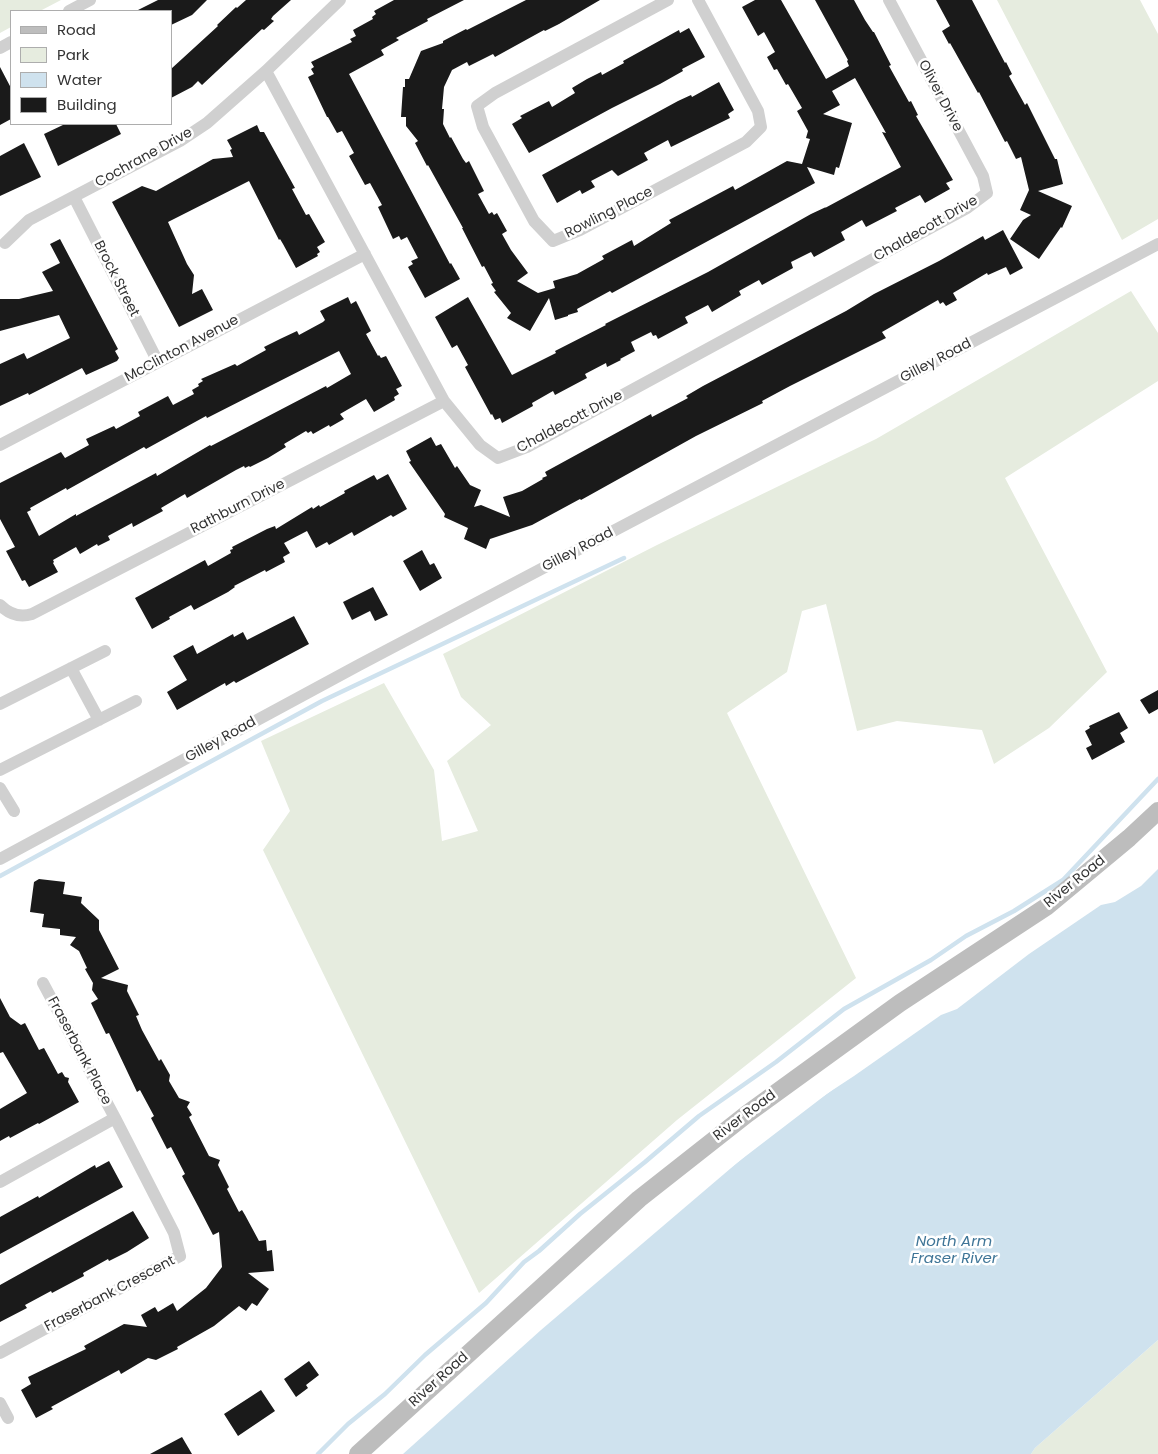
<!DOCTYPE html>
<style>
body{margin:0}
#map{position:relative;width:1158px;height:1454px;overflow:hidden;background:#fff;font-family:Poppins,sans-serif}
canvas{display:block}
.legend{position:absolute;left:10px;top:10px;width:162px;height:115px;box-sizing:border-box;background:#fff;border:1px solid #adadad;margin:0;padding:6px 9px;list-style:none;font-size:15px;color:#333}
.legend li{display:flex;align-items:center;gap:10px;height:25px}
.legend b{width:25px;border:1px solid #adadad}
</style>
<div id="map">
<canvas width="1158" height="1454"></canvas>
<ul class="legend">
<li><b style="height:6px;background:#bdbdbd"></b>Road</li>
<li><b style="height:14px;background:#e6ecdf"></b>Park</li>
<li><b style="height:14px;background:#cfe2ee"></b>Water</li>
<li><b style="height:14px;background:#1a1a1a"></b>Building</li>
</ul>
</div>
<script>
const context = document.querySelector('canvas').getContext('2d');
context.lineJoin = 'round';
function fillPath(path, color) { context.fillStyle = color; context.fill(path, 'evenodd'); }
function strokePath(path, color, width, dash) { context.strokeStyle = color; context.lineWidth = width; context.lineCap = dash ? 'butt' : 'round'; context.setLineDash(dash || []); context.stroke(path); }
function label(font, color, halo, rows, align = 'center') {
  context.font = font + ' Poppins,sans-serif'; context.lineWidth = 5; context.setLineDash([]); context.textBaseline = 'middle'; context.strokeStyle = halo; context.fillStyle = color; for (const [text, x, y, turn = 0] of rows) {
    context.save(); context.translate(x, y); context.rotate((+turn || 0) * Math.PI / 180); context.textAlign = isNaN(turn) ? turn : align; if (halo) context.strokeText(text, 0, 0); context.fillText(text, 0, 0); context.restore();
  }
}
fillPath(new Path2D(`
 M0 0H61L40 11H11V27L0 33Z
 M997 0H1140L1158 34V219L1122 240Z
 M1131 291 1158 333V381L1005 478 1107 672 1049 728 994 764 982 730 897 721 857 731 826 604 802 611 787 672 727 713 856 978 677 1120 479 1293 263 850 290 811 261 741 384 683 434 770 442 841 478 831 447 761 491 725 461 697 443 654 657 545 876 439Z
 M1158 1340V1454H1031L1035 1448Z`), '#e6ecdf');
fillPath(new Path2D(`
 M1158 855V1340L1035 1448 1031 1454H394L605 1264 845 1080Z`), '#cfe2ee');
fillPath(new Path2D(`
 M1158 852V869L1141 886 1115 902 1101 905 1029 954 957 1009 941 1015 854 1076 793 1116 844 1078Z
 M778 1128 541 1330 403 1454H391L490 1363 603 1262Z`), '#fff');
strokePath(new Path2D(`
 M0 876 322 701 624 558
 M318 1454 348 1424 385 1394 425 1355 486 1303 524 1262 539 1251 580 1214 645 1162 699 1116 776 1062 844 1009 931 960 966 936 1014 911 1063 880 1158 779`), '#cfe2ee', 4.5);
fillPath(new Path2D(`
 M158 0H207L192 15 171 25V11H136Z
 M246 0H291L273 16 271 19 274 21 264 30 262 29 202 85 198 81 192 87 171 98V69L218 26 217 25 236 7 237 8Z
 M394 0H464L427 19 428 21 396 38 399 40 381 50 384 55 349 74 450 264 451 263 460 279 425 298 408 267 413 264 411 261 418 258 407 237 401 240 399 236 393 239 378 207 382 205 370 183 365 185 349 156 354 153 342 131 337 133 328 117H327L308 77 314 74 311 69 314 67 311 62 352 42 350 39 356 36 353 30 373 19 372 17 376 14 374 11Z
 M526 0H600L559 24 545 31 544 30 495 57 493 54 469 66 467 62 452 70 444 87 442 109H444L443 124 450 138 451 137 463 159 466 163 469 161 484 191 478 194 489 214 492 212 494 215 497 213 507 231 502 234 511 250 528 273 517 281 538 293 555 288 553 281 577 274 604 259 602 256 632 240 634 246 671 223 669 220 733 186 735 190 787 161 802 164 810 139 806 138 808 131 797 111 802 108 788 84 786 85 777 69 774 70 767 57 775 52 764 32 758 36 742 7 755 0H781L826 79 849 66 847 61 848 60 815 0H854L865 20 873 32H874L891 65 889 66 909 102 911 101 918 115 916 116 953 180 946 183 950 189 925 203 920 195 895 208 897 211 866 227 862 220 841 232 845 240 814 257 811 252 791 262 793 268 762 285 759 280 739 291 741 295 712 312 708 305 685 317 688 323 658 339 656 335 653 336 651 332 631 342 635 351 620 359 621 360 607 367 606 363 585 374 587 378 555 395 553 391 532 403 533 406 502 423 500 418 495 420 492 414 491 415 465 367 468 365 457 345 452 348 435 317 468 297 512 375 556 353 555 351 606 325 605 324 708 272 811 214 826 207 825 208 901 167 882 132 886 133 855 78 832 91 840 105 823 114 852 123 839 168 836 167 834 175 807 167 815 183 612 293 610 291 577 309 578 312 568 315V316L555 320 549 298 530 331 507 318 511 313 494 292 496 291 491 284 493 283 484 266 482 267 462 228H463L428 165 427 166 415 143 418 141 406 126V117H401L403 87H405V79H409L421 51 443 43V41L466 29 467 30Z
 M936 0H972L1005 63 1006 62 1012 74 1009 76 1025 105 1027 103 1055 159H1057L1063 184 1038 191 1072 206 1062 228 1061 227 1039 259 1010 239 1023 220 1031 215 1020 210 1029 190 1021 157 1016 159 1007 141 1005 142 979 92 978 93 950 43 949 44 942 31 950 26Z
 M689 28 705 57 682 69 683 71 660 84 612 108 529 153 512 124 522 118 520 116 549 101 552 107 575 93 572 88 587 79 601 72 602 75 624 63 623 61 679 30 680 33Z
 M0 67 11 88V119L0 125Z
 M719 82 734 110 728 114 730 118 671 147 668 140 644 153 648 160 618 176 612 170 591 181 595 187 582 194 580 190 557 203 542 175 678 101 691 95 692 97Z
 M65 124H116L121 134 58 166 44 134Z
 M257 125 260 132H264L295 188 292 189 306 215 309 214 325 242 317 247 320 252 317 254 318 256 296 268 283 244 280 239 279 240 249 181 168 222 187 264 194 275 192 294 202 289 213 310 179 327 112 202 142 186 156 191 213 159 233 157 230 150 232 149 227 140Z
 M24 143 41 177 0 196V156Z
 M1003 230 1023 268 1010 275 1006 267 988 275 987 273 953 293 957 300 946 306 943 302 940 304 938 300 882 332 886 338 790 386 762 401 763 403 696 436 581 500 580 499 532 525 490 539 486 549 464 539 468 528 444 517 445 514 409 462 411 461 406 451 431 437 436 446 441 444 455 468 457 466 470 485 481 490 474 507 481 505 510 517 503 497 522 491 543 479 542 478 547 476 545 472 651 414 652 417 688 398 686 396 703 386 846 311 874 294 939 261 983 236 985 240Z
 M60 239 118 349 115 351 119 358 117 361 86 375 82 368 29 395 28 393 0 406V364L24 353 27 359 70 338 59 315 0 331V299H19L53 291 42 272 60 263 50 244Z
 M348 297 351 304 356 301 371 331 366 334 378 356 379 355 381 358 386 356 402 386 396 389 399 394 394 397 395 400 374 412 366 399 340 414 344 419 330 427 329 425 313 434 311 431 308 433 306 431 284 444 286 447 268 458 250 467 249 466 245 468 244 466 236 470 187 498 185 494 161 508 163 511 133 527 132 523 108 536 110 540 98 546 97 544 80 554 76 547 53 560 54 562 53 563 58 572 29 587 25 580 22 581 6 551 15 547 0 519V483L61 452 65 458 89 445 86 439 114 426 116 429 140 416 138 412 168 396 173 405 194 394 192 390 199 386 198 384 203 381 201 379 235 364 237 366 266 350 264 347 280 339 297 331 299 335 323 322 325 320 320 311ZM339 351 351 374 327 388 326 386 211 446 210 445 157 476 156 473 76 516V514L39 536 27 512 31 510 30 508 66 488 67 490 144 447 146 449 206 416 207 418Z
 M388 474 407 509 393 517 391 515 354 536 352 532 329 545 327 542 316 548 307 531 284 543 290 553 283 557 285 562 266 572 265 570 234 586 235 587 228 592 194 610 191 605 169 617 170 619 152 629 135 598 205 560 208 566 231 553 230 550 233 549 232 547 267 529 275 526 276 529 312 507 313 509 319 505 320 507 345 493 344 491 374 475 377 480Z
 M422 550 430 565 434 563 442 578 420 591 403 561Z
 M373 587 388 615 375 621 370 611 352 620 343 602Z
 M294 616 309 644 236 683 234 681 226 686 225 683 177 710 167 692 187 680 173 656 193 645 197 654 233 634 234 637 243 632 247 640Z
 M1158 690V709L1149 714 1140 700Z
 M1119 712 1128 728 1120 733 1125 742 1092 760 1086 748 1092 745 1085 731 1090 728 1089 726Z
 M39 879 65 882 63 894 82 897 81 903 99 920V930L119 969 101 978 128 985 127 991 139 1015 136 1016 142 1030 159 1061 161 1059 170 1075 169 1081 179 1098 190 1102 187 1107 192 1115 189 1117 209 1156 220 1160 218 1165 229 1187 227 1189 239 1212 242 1210 245 1215 259 1241 266 1240 267 1251 272 1250 274 1271 248 1273 269 1289 257 1306 252 1303 246 1311 239 1306 214 1326 177 1347 178 1349 156 1360 148 1358 121 1374 119 1370 51 1407 53 1409 36 1418 21 1390 31 1384 28 1377 86 1349 84 1346 124 1324 147 1327 141 1315 155 1307 158 1312 173 1303 177 1311 206 1288 222 1267 219 1232 213 1235 198 1206 182 1176 185 1174 171 1147 167 1149 151 1118 154 1116 140 1090 137 1092 109 1033 106 1034 91 1003 98 999 92 990 93 983 85 969 87 968 79 951 70 945 76 937 60 935V929L42 927 44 914 30 912 34 882Z
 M0 998 10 1017 21 1025 25 1023 39 1050 44 1048 58 1074 62 1072 65 1077 69 1078 68 1082 79 1102 39 1124 38 1123 10 1138 9 1136 0 1141V1109L27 1093 3 1052 0 1053Z
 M109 1161 123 1187 0 1254V1217L38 1196 39 1198 95 1165 96 1168Z
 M133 1211 149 1238 127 1252 109 1261 108 1259 83 1273 84 1276 52 1293 51 1291 25 1305 27 1308 0 1322V1285Z
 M309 1361 319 1375 306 1385 308 1388 296 1397 284 1379Z
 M261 1390 275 1411 238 1436 224 1414Z
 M182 1437 192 1454H150Z`), '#1a1a1a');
strokePath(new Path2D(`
 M668 0 495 93 477 106 483 127 534 221 553 241 580 230 746 142 761 127 758 111 698 0
 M69 11 90 0
 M0 48 11 42
 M266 71 444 401 480 445 498 458 527 447 967 208 987 193 983 176 889 0
 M74 197 158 362
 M5 243 29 220 180 141 207 123 266 71 340 0
 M0 445 365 254
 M0 605C9 614 19 618 32 614L444 401
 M71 668 99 720
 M0 704 105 651
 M0 770 136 701
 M0 788 14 811
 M0 859 359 665 1158 244
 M43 983 115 1118
 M0 1182 115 1118 174 1233 180 1256 0 1353
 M0 1403 8 1418`), '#d0d0d0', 12);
strokePath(new Path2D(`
 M358 1454 639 1199 747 1114 900 1003 1046 907 1129 838 1158 811`), '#bdbdbd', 18);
label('14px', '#333', '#fff', [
 ["Oliver Drive",940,96,62],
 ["Cochrane Drive",144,158,-29],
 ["Rowling Place",609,213,-27],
 ["Chaldecott Drive",926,229,-30],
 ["Brock Street",116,279,63],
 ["McClinton Avenue",182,349,-28],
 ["Gilley Road",936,361,-28],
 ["Chaldecott Drive",570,422,-28],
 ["Rathburn Drive",238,507,-27],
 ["Gilley Road",578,550,-28],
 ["Gilley Road",221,740,-29],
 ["River Road",1075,882,-39],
 ["Fraserbank Place",79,1051,62],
 ["River Road",745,1116,-37],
 ["Fraserbank Crescent",110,1294,-28],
 ["River Road",439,1380,-42]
]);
label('italic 15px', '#3f7597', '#fff', [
 ["North Arm",954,1242],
 ["Fraser River",954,1259]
]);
</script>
